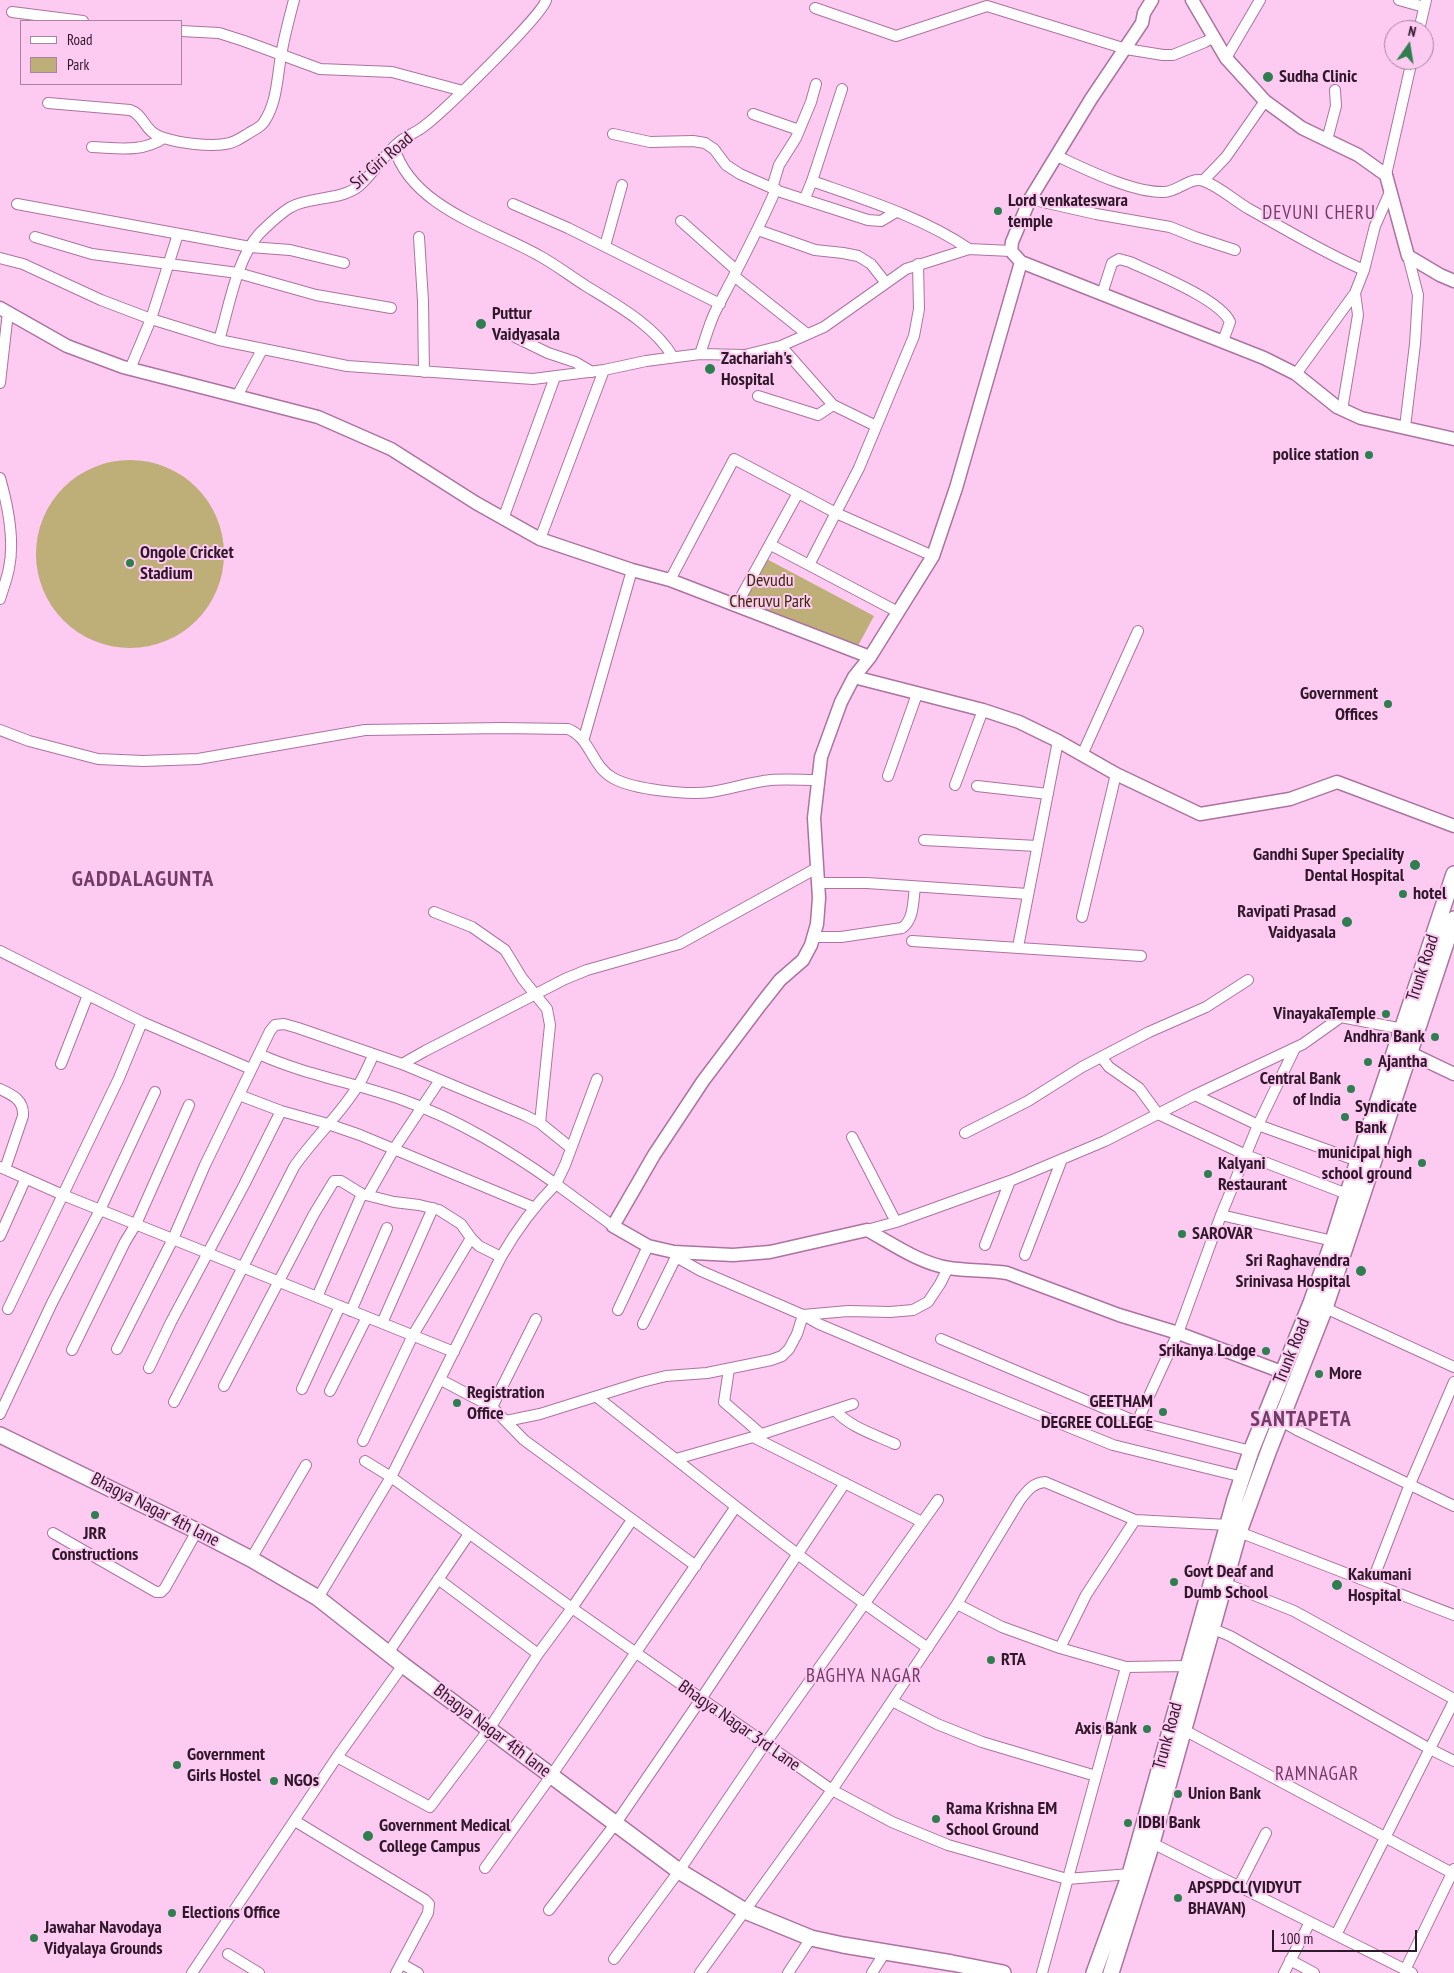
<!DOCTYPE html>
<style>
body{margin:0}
#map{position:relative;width:1454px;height:1973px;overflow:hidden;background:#fdcaf2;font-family:"PT Sans Narrow",sans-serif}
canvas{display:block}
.legend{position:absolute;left:20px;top:20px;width:162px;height:65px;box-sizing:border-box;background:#fdcaf2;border:1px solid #ab83a2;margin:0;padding:6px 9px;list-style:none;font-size:15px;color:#2f182a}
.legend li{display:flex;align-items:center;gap:10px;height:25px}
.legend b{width:25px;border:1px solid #ab83a2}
.north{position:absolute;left:1384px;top:20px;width:50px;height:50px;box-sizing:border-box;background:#fdcaf2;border:1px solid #ab83a2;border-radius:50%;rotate:13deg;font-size:14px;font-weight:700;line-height:20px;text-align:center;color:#2f182a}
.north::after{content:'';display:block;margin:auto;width:18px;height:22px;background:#2e7e4f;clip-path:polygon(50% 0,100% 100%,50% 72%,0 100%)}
.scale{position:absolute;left:1272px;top:1930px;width:145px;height:22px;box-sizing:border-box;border:2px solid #2f182a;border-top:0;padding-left:6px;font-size:15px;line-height:18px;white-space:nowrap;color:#2f182a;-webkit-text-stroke:4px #fdcaf2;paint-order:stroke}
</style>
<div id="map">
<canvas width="1454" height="1973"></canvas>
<ul class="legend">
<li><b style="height:6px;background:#fff"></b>Road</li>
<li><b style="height:14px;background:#beae78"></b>Park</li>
</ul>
<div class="north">N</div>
<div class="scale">100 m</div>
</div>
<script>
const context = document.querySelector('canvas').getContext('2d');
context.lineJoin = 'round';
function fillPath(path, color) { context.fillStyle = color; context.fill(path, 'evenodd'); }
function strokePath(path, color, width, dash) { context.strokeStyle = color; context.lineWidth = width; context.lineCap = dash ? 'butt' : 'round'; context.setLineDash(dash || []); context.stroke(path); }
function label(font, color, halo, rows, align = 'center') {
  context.font = font + ' "PT Sans Narrow",sans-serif'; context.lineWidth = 4; context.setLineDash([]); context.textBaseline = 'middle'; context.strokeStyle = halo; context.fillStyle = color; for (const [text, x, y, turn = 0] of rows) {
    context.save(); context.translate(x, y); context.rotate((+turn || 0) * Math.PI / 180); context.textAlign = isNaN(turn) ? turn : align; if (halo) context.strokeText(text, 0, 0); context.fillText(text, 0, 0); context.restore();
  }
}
fillPath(new Path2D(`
 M36 554a94 94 0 1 1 188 0a94 94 0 1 1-188 0Z
 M761 556 874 616 853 655 731 603Z`), '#beae78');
const minor = new Path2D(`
 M1399 0 1424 7
 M815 8 896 36 987 6 1126 49 1163 55H1173L1205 42 1214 37
 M12 12 83 21
 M1419 30 1426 0
 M181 31 219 33 244 41 320 69 392 72 463 91
 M1226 58 1260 0
 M48 103 130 110C145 115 144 133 164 138 180 143 209 147 225 144 234 143 241 138 249 133 254 130 261 127 264 122 277 103 277 78 281 56 284 37 289 19 294 0
 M753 114 799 130
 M613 134 650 142 693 141 705 143 714 149 726 165 740 174 781 192 868 220 881 221 896 212
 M1327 140 1336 106 1335 90
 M92 147C118 148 141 153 164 138
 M394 147C411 207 490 228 538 255 555 264 570 276 586 286 617 305 655 326 673 357
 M1057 156C1085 169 1133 193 1164 192 1178 192 1190 176 1204 181 1220 187 1235 201 1249 209 1287 230 1324 253 1364 270
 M1386 175 1412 60
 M812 181C866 200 922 217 969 249
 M1203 181 1226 157 1265 101
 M772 188 779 165 796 138 811 102 816 84
 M805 198 812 181 842 89
 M1030 199 1096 214 1170 227 1195 237 1235 250
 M17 204 250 247 290 250 344 263
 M513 204 568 228 720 304
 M681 221 736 270
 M758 230 815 250 843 253 858 256 871 264 886 283
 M35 237 92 254 238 273 316 295 391 308
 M419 237 423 301 424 372
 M605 246 622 185
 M0 258 23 264 101 300 151 319 219 340 347 366 533 379 604 370 646 361 700 354 745 355 781 346 824 327 906 269 969 249 1011 251
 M734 276 807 334
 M1102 294 1112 263 1119 259 1130 262C1153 273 1220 299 1230 322L1223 341
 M509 334 548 353 575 362 592 372
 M219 340C229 308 236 260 259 234 268 225 279 214 291 207 311 196 340 201 359 186 373 174 383 156 397 144 404 137 415 133 423 127 441 114 543 15 546 0
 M700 354C705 340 709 324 716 310 737 270 758 231 776 189
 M130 369 151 319 178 234
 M1296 374 1355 293 1364 270 1375 226 1390 192
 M0 383 8 312
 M237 396 262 350
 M758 396 818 415 833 405 781 346
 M833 405 876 426
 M1342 410 1358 315 1355 293
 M1405 427 1415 344 1418 295 1408 256
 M0 478C8 506 15 539 9 568 7 579 3 589 0 599
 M503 519 555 377
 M540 539 604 370
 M771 545 898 612
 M809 565 859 468 914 336 919 309 918 264
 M670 580 734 459 836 513 933 556
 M736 606 798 493
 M0 730 29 741 98 759 143 761 198 759 365 730 502 728 568 729C591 738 591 766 613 778 634 790 688 795 711 792 731 789 751 782 771 780 786 779 802 780 817 780
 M584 738 632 570
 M1082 755 1138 631
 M888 776 917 694
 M955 785 983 710
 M977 786 1048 794
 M924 840 1037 846
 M818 883H867L1028 894
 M434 912 472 927 505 950 522 978 547 1009 550 1025 540 1123
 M1082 917 1116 774
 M815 937H841L902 928C914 920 913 901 915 887
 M912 941 1141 956
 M1018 947 1058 741
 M0 951 142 1022 251 1069
 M259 1054C305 1075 356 1083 403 1100 459 1120 508 1150 556 1184L565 1165 597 1079
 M1102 1058 1109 1067 1139 1088 1158 1114 1246 1155 1347 1194
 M61 1064 88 995
 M402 1064 425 1051 565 979 587 970 679 944 817 868
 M0 1089C13 1095 24 1100 23 1116L5 1169
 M239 1095 281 1111 328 1124 360 1135 533 1207
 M1195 1095 1258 1125 1358 1161
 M965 1133 1028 1101 1082 1067 1149 1032 1206 1007 1248 980
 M852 1137 896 1222
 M0 1167 63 1195 454 1352
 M368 1195 394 1149 440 1080
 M1221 1215 1333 1241
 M867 1230 896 1222 1010 1181 1105 1141 1195 1095 1303 1044 1341 1017 1403 1029
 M0 1236 25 1180
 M985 1245 1010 1181
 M674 1252 676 1257 701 1271 803 1315 848 1311 890 1312 913 1310 928 1302 940 1284 948 1268
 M1025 1255 1062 1159
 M317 1297 362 1194
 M1321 1306 1454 1367
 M8 1309 119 1078 142 1022
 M618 1310 648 1246
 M351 1311 387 1228
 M382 1323 433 1208
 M643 1324 676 1257
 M941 1339 1137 1422 1251 1451
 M117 1349 173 1239 205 1165 270 1031 275 1025 284 1024 298 1028 402 1064 524 1115 540 1123 571 1148
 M72 1350 125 1242 136 1224 189 1105
 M149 1368 171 1322 244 1185 281 1111
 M729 1369 724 1402 761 1434
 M441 1380 492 1407 524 1440 696 1566
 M224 1386 314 1214 334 1181H341L362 1194 394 1202 419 1205 439 1210 461 1224 471 1238 479 1246 501 1257
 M302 1389 340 1306
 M330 1391 367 1317
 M597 1397C706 1483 813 1570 928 1648
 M174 1402 294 1167C313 1139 340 1115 357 1087 364 1077 368 1066 373 1056
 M492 1407 536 1319
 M835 1410C849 1427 876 1435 895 1444
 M0 1414 52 1303 100 1210 155 1092
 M506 1421 540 1414 642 1382 666 1376 707 1373 771 1360 782 1356 789 1349 797 1334 803 1315 819 1324 909 1362 1113 1445 1243 1477
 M1281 1421 1297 1430 1454 1506
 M1137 1422 1178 1333 1221 1215 1258 1125 1295 1048
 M753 1437 922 1522
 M363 1441 413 1335 471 1238
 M676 1459 753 1437 853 1404
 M365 1461 391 1477 572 1608 832 1790 892 1822 948 1845 1067 1879 1130 1874
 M1239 1532 1454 1615
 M53 1533 156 1592H161L165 1588 197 1531
 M251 1559 306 1465
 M438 1579 538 1654
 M1372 1582 1410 1484 1454 1382
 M1224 1583 1294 1611 1454 1699
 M318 1598 391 1477 501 1257C517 1229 533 1207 556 1184L613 1226
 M957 1604 1002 1627 1060 1648 1126 1667 1187 1666 1192 1668
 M1211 1628 1230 1636 1430 1749 1454 1761
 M1060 1648 1086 1595 1135 1520
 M388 1653 469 1534
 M892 1701 937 1724 982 1742 1096 1776
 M1184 1730 1454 1874
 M337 1757 430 1807 489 1729 538 1654 572 1608 632 1520
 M295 1821 425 1900 429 1904 428 1913 396 1973
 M1152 1843 1412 1973
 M485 1868 551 1776 735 1508
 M1239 1886 1266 1833
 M549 1910 616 1823 701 1699 845 1483
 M1336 1935 1454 1701
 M228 1954 259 1973
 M614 1959 679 1871 765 1744 938 1500
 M1290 1960 1314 1973
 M402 1964 418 1973
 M1405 1970 1454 1869
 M192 1973 337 1757 403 1665
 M700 1973 832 1790 957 1604 1020 1500C1028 1490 1033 1483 1045 1482L1135 1520 1228 1525
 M788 1973 811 1938
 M872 1973 885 1952
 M1042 1973 1126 1667
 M1284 1973 1310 1922`);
const tertiary = new Path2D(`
 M1152 0 1144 13 1142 23 1091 99 1030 199 1012 242 1011 251 1021 262 1264 358 1296 374 1337 407 1361 418 1454 439
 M1192 0 1226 58 1265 101 1302 128 1358 155 1386 175 1408 256 1440 275 1454 281
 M1021 262 956 488 933 556 870 657 854 677 841 702 821 757 814 818 819 898 817 924 811 945 803 960 780 980 761 1004 703 1081 654 1155 613 1226 648 1246 674 1252 733 1255 770 1252 867 1230C893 1244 919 1263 949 1268 968 1271 988 1270 1007 1273L1119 1315 1178 1333 1282 1372
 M0 308 67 346 123 367 318 417 391 449 476 503 540 539 632 570 670 580 870 657
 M854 677 983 710 1019 722 1058 741 1116 774 1200 814 1290 799 1337 782 1454 826
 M1401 1051 1410 1053 1454 1074`);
const secondary = new Path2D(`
 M0 1435 197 1531 251 1559 318 1598 403 1665 679 1871 745 1911 811 1938 843 1945 952 1963 1003 1973
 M1094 1973 1130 1874 1235 1499 1251 1451 1311 1303 1333 1241 1358 1161 1454 874
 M1111 1973 1152 1843 1239 1532 1269 1450 1325 1308 1454 919`);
strokePath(minor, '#ac73a1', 12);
strokePath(tertiary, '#ac73a1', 15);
strokePath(secondary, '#ac73a1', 18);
strokePath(minor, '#fff', 10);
strokePath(tertiary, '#fff', 12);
strokePath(secondary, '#fff', 15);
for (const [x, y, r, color] of [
 [1268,77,6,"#2e7e4f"],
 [998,211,5,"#2e7e4f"],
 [481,324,6,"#2e7e4f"],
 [710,369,6,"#2e7e4f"],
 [1369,455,5,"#2e7e4f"],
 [130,563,5,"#2e7e4f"],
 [1388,704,5,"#2e7e4f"],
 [1415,865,6,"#2e7e4f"],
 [1403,894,5,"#2e7e4f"],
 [1347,922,6,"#2e7e4f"],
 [1386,1014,5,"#2e7e4f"],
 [1435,1037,5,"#2e7e4f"],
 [1368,1062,5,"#2e7e4f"],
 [1351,1089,5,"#2e7e4f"],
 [1345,1117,5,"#2e7e4f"],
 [1422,1163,5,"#2e7e4f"],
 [1208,1174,5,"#2e7e4f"],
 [1182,1234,5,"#2e7e4f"],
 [1361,1271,6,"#2e7e4f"],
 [1266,1351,5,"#2e7e4f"],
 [1319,1374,5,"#2e7e4f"],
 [457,1403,5,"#2e7e4f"],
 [1163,1412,5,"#2e7e4f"],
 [95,1515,5,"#2e7e4f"],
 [1174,1582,5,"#2e7e4f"],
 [1337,1585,6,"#2e7e4f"],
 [991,1660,5,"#2e7e4f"],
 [1147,1729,5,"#2e7e4f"],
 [177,1765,5,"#2e7e4f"],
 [274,1781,5,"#2e7e4f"],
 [1178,1794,5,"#2e7e4f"],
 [936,1819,5,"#2e7e4f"],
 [1128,1823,5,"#2e7e4f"],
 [368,1836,6,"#2e7e4f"],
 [1178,1898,5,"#2e7e4f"],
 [172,1913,5,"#2e7e4f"],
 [34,1938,5,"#2e7e4f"]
]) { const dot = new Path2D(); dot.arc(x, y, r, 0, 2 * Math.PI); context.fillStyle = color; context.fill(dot); strokePath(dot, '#fdcaf2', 2); }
label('bold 18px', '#2f182a', '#fdcaf2', [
 ["Sudha Clinic",1279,77],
 ["Lord venkateswara",1008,201],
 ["temple",1008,222],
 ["Puttur",492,314],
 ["Vaidyasala",492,335],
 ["Zachariah's",721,359],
 ["Hospital",721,380],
 ["police station",1359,455,"right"],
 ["Ongole Cricket",140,553],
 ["Stadium",140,574],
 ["Government",1378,694,"right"],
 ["Offices",1378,715,"right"],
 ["Gandhi Super Speciality",1404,855,"right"],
 ["Dental Hospital",1404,876,"right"],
 ["hotel",1413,894],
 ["Ravipati Prasad",1336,912,"right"],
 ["Vaidyasala",1336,933,"right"],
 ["VinayakaTemple",1376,1014,"right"],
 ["Andhra Bank",1425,1037,"right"],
 ["Ajantha",1378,1062],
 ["Central Bank",1341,1079,"right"],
 ["of India",1341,1100,"right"],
 ["Syndicate",1355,1107],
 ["Bank",1355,1128],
 ["municipal high",1412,1153,"right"],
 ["school ground",1412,1174,"right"],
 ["Kalyani",1218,1164],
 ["Restaurant",1218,1185],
 ["SAROVAR",1192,1234],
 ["Sri Raghavendra",1350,1261,"right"],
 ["Srinivasa Hospital",1350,1282,"right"],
 ["Srikanya Lodge",1256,1351,"right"],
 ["More",1329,1374],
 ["Registration",467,1393],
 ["Office",467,1414],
 ["GEETHAM",1153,1402,"right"],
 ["DEGREE COLLEGE",1153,1423,"right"],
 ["JRR",95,1534,"center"],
 ["Constructions",95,1555,"center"],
 ["Govt Deaf and",1184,1572],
 ["Dumb School",1184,1593],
 ["Kakumani",1348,1575],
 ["Hospital",1348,1596],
 ["RTA",1001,1660],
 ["Axis Bank",1137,1729,"right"],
 ["Government",187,1755],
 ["Girls Hostel",187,1776],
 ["NGOs",284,1781],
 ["Union Bank",1188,1794],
 ["Rama Krishna EM",946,1809],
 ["School Ground",946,1830],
 ["IDBI Bank",1138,1823],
 ["Government Medical",379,1826],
 ["College Campus",379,1847],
 ["APSPDCL(VIDYUT",1188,1888],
 ["BHAVAN)",1188,1909],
 ["Elections Office",182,1913],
 ["Jawahar Navodaya",44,1928],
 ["Vidyalaya Grounds",44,1949]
], 'left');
label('18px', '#2f182a', '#fdcaf2', [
 ["Sri Giri Road",382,161,-41],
 ["Trunk Road",1423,968,-72],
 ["Trunk Road",1292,1351,-68],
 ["Bhagya Nagar 4th lane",155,1510,27],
 ["Bhagya Nagar 3rd Lane",739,1726,35],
 ["Bhagya Nagar 4th lane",492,1731,37],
 ["Trunk Road",1168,1736,-75]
]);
label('18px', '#392e03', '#fdcaf2', [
 ["Devudu",770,581],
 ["Cheruvu Park",770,602]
]);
context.letterSpacing = '1px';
label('19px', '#713c67', '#fdcaf2', [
 ["DEVUNI CHERU",1319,214],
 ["BAGHYA NAGAR",864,1677],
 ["RAMNAGAR",1317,1775]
]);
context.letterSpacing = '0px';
context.letterSpacing = '1px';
label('bold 22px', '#713c67', '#fdcaf2', [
 ["GADDALAGUNTA",143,880],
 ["SANTAPETA",1301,1420]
]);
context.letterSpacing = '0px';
</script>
